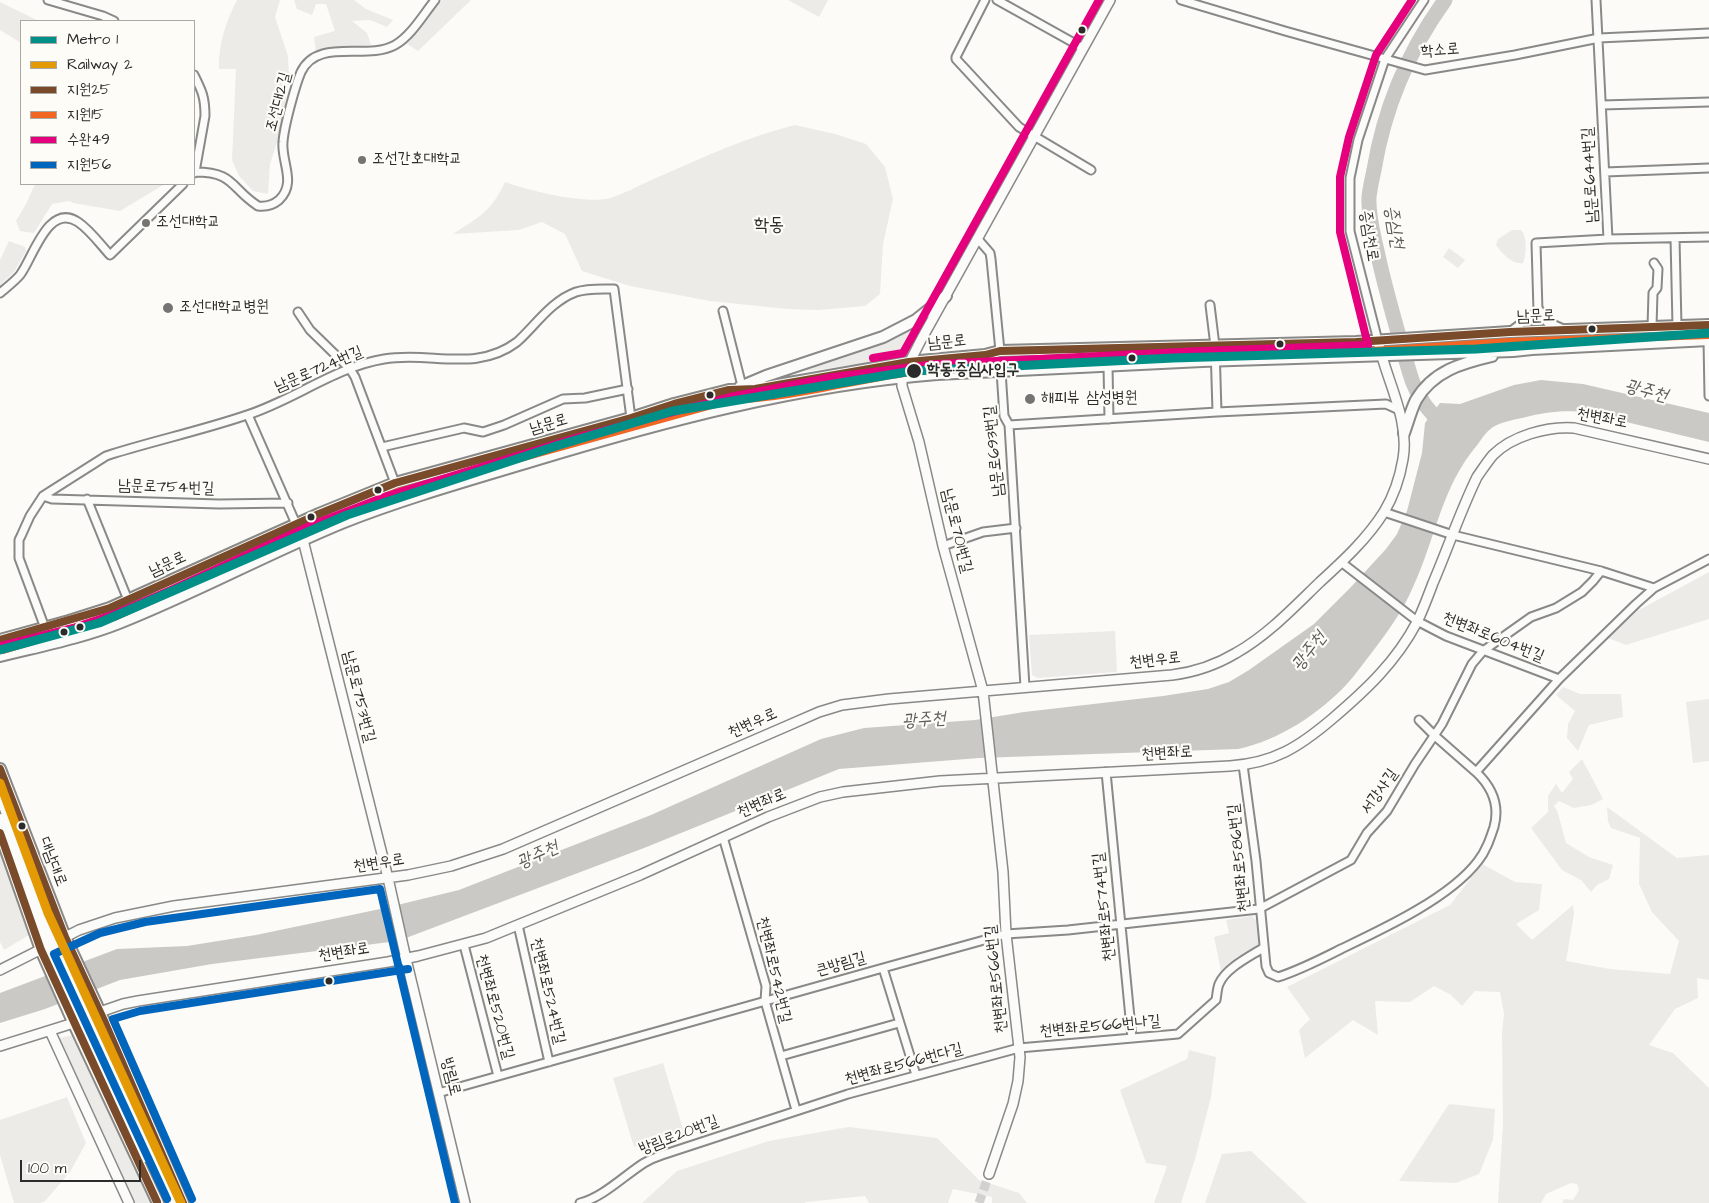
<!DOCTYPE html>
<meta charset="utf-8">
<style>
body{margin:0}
#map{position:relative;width:1709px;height:1203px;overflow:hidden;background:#fcfbf8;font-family:"Architects Daughter","Poor Story",sans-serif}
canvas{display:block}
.legend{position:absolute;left:20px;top:20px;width:175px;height:165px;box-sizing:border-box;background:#fdfcf7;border:1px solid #a9a8a5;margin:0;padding:6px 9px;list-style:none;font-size:15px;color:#2b2b2b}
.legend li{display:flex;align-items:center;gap:10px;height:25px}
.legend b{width:25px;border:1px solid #a9a8a5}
.scale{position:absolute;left:20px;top:1160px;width:121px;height:22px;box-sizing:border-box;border:2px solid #2b2b2b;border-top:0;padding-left:6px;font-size:15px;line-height:18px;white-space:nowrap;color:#2b2b2b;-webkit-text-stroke:4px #fdfcf7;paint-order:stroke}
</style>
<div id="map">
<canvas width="1709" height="1203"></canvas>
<ul class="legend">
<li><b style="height:6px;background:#009088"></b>Metro 1</li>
<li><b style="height:6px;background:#e39a04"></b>Railway 2</li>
<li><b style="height:6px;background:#7a4b2a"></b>지원25</li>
<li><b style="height:6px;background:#f26522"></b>지원15</li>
<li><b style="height:6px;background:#e5007d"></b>수완49</li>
<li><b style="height:6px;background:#0065bd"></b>지원56</li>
</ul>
<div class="scale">100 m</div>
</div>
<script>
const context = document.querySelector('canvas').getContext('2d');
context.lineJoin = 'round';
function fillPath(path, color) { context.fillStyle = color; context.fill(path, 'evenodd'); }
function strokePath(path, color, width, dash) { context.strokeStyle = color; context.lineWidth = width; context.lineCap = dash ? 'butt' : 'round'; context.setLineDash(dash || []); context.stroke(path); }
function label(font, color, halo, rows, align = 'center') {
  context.font = font + ' "Architects Daughter","Poor Story",sans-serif'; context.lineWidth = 4.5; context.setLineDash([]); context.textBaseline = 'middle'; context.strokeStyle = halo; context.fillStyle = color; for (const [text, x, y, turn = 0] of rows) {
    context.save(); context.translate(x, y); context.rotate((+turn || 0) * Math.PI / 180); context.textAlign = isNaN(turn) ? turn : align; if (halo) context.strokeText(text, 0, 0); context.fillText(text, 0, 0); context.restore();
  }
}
fillPath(new Path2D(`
 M237 0H280L275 17 288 56 289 76 281 130 270 164 268 194 253 191 239 176 232 160 236 69H219C218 45 226 21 237 0Z
 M294 0H354L366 9 393 20 387 27 370 20 352 21 367 33 371 45 316 53 314 37 335 31 326 4H316L312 15 297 9Z
 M442 0H471L418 51 407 44Z
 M788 0H828L819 17Z
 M0 2 39 21H21V43L0 30Z
 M795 125 835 134 866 144 885 167 893 199 883 244 880 294 865 306 819 310 787 309 710 301 630 286 582 271 565 234 542 222 519 230 453 234C479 217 491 212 505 182 530 191 580 203 606 199 618 197 644 183 656 178 702 158 746 137 795 125Z
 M35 184H165L120 211 73 203 69 201 52 204 34 233 20 231 16 221 26 204Z
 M1512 230H1521C1527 236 1527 255 1523 263 1512 265 1502 253 1496 245L1498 239Z
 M9 241 25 247 26 251 14 272 0 285V260Z
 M1449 248 1465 260 1458 268 1443 257Z
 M937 308 906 357 803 372 843 355Z
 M1709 572V619L1626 645 1608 638 1639 610Z
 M1115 631 1117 672 1038 678 1032 675 1029 635Z
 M1563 687 1580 694H1621L1623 717 1589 725 1578 751 1567 738 1568 724 1575 711 1556 695Z
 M1709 699V761L1693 763 1686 702Z
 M1582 759 1603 799 1591 805 1574 808 1559 801 1554 806 1557 810 1566 843 1589 857 1613 865 1609 879 1597 885 1591 892 1581 880 1562 870 1531 828 1548 812V796L1556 784 1562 793 1573 779 1569 772Z
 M1607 807 1677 858 1709 855V980L1697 978 1698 998 1675 1009 1649 1045 1673 1053 1709 1088V1203H1562L1564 1199 1573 1200 1579 1190 1577 1184 1571 1183 1546 1194 1541 1203H1498L1503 1124 1502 1032 1504 1014 1500 992 1475 991 1462 1006 1451 995 1434 986 1410 1002 1375 1001 1378 1035 1353 1020 1305 1058 1299 1030 1310 1019 1287 987 1450 905 1482 864 1515 882 1542 884 1539 910 1516 924 1532 940 1573 905 1574 914 1566 961 1610 969 1670 974 1679 941 1652 912 1639 884 1640 838 1611 828 1608 821Z
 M0 853 29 935 4 950 0 942Z
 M1252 916 1256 920 1259 944 1235 958 1221 971 1214 937 1229 933 1226 920Z
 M74 1035 156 1203H130L54 1039Z
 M1189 1050 1216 1057 1211 1097 1195 1159 1181 1203H1154L1167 1166 1146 1163 1120 1090 1187 1059Z
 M663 1063 684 1132 634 1147 613 1078Z
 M67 1097 86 1143 70 1172 45 1201 40 1203H14L0 1155V1120Z
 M1449 1104 1495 1109 1493 1140 1479 1174 1456 1183 1399 1181Z
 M849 1127 937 1138 979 1180 1019 1193 1027 1203H992V1197L953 1189 948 1203H869L865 1196 806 1202 805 1203H642L677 1171 769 1141Z
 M1251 1151 1307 1203H1205L1222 1154Z`), '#ecebe8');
fillPath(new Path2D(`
 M1541 380 1583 384 1709 413V442L1585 412C1561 410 1545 412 1522 418 1512 420 1502 422 1493 427 1487 431 1482 438 1478 444 1441 487 1436 538 1413 587 1403 611 1388 631 1373 651 1364 662 1356 674 1347 684 1320 713 1278 741 1238 749L979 758 839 769 644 848 398 941 212 964 120 980 45 1009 0 1023V993L117 949 187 946 256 935 385 908 459 890 651 815 821 739 864 728 975 720 1024 712 1163 696 1208 689 1229 682 1249 670 1314 624 1351 587 1386 549 1397 534 1407 511 1422 453 1425 423 1440 403 1460 404 1514 385Z`), '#cac9c6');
strokePath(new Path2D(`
 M1440 430C1439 419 1432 414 1425 405 1419 396 1413 385 1410 374 1399 337 1388 299 1379 260 1375 240 1368 218 1369 197 1370 188 1372 179 1374 170 1384 109 1409 50 1445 0`), '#cac9c6', 15);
strokePath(new Path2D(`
 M979 1203 989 1174`), '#d2d1cf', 9, [9, 4.5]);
const street = new Path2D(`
 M48 0 103 16 114 21
 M985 0 956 57V59L1019 127 1091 170
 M997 0 1083 48
 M1181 0 1285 31 1425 70 1515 55 1599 38 1709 33
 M1596 0 1608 239
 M194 75C202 91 205 97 205 116L195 172
 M1602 105 1709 102
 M1605 172 1709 168
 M194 173 195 172C235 172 230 188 258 206 266 207 273 205 279 200 297 183 281 162 283 142 284 127 295 86 301 72 318 37 366 61 395 45 411 36 423 15 435 0
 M977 238 990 253 991 259 1000 351
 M1675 238 1677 326
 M0 293C7 287 14 282 20 275 33 258 48 202 78 222 90 230 100 244 110 255L183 184
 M723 311 742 386
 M298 312 310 330 350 369 355 377 395 483
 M1652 327 1653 293 1657 288 1658 269 1654 263
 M1511 331 1538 311 1536 243 1608 239 1709 237
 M1708 340 1709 396
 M1378 341 1350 231V178L1358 140 1385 59 1424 0
 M1108 366 1109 419
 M1001 371 1004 416 1009 425 1025 687
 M1217 412 1386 404 1399 410
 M248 415 296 524
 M1009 425 1217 412 1215 346 1210 305
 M382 447 464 428 483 432 504 425 563 399 585 398 628 389
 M43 496 52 499 219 504 288 503
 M87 499 128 600
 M1384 512 1453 535 1601 571 1654 588
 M943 546 983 532 1016 528
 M1341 562 1417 621 1446 636 1559 679
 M45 628 19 558V540L21 536 30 516 43 496 106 456 112 454C157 440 203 430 247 415 294 400 335 367 384 359 430 351 476 373 517 342 535 326 551 301 576 292 588 288 601 289 614 289L631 418
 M1419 720 1435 736 1476 772
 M1243 765 1256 861 1266 966 1269 973 1278 977C1300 970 1321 959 1341 949 1383 929 1450 898 1478 861 1486 851 1490 839 1494 827 1500 805 1492 787 1476 772L1559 679 1636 604 1654 588 1709 559
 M1106 772 1132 1038
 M723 837 766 986 765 1001 796 1110
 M518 925 549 1062
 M464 945 498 1076
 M883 968 916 1075
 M781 1056 899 1023
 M438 1093 883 968 1006 934 1068 930 1259 909 1351 860 1367 833 1387 811 1415 764 1442 724 1472 664 1483 651 1531 617 1556 608 1582 592 1593 581 1601 571
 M580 1203C602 1198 625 1175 644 1163 649 1160 656 1157 662 1155L848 1094 1019 1048 1178 1034 1216 1000C1217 995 1217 989 1219 984 1226 968 1249 957 1263 948`);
const secondary = new Path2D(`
 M296 524 303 540 388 878 406 959 465 1203
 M0 970 79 930 115 918 174 906 408 875 451 866 503 849 787 726 819 712 842 705 889 699 1172 675C1196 672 1216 665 1236 653 1268 635 1294 607 1320 582 1343 561 1367 539 1384 512 1393 497 1400 477 1403 459 1410 419 1386 380 1378 341
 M94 1014 123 1004 138 1001 388 962 418 956 486 938 640 875 768 817 820 797 843 792 940 781 1230 766C1274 763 1299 747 1332 719 1366 690 1396 662 1417 622 1423 610 1428 596 1433 583 1448 548 1460 512 1477 477 1482 470 1487 462 1493 455 1512 436 1547 426 1574 428L1709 459
 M50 1031 129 1203
 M0 1046 80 1021
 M989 1174 1013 1104 1018 1081 1020 1057 1006 934 1003 872 983 691 943 546 919 442 902 386V377L921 340 1110 0`);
const primary = new Path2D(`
 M1538 311 1553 326 1562 330
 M740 387 766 376 883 337 916 320 946 296
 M1404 433C1408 422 1411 410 1416 400 1433 371 1462 363 1492 356
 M0 640 69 621 110 608 319 514 395 483 631 418 674 404 729 390 755 389 909 362 985 355 1000 351 1356 342 1510 332 1709 325
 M0 656C40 646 81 638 119 623 195 593 268 553 344 522 405 498 469 480 532 461 664 421 799 385 937 374L1202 361 1513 351 1532 349 1709 340
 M0 769 65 937 105 1023 183 1203
 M0 833 41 950 74 1024 158 1203
 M152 1155 174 1203`);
strokePath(street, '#898987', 11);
strokePath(secondary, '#898987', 12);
strokePath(primary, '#898987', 14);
strokePath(street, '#fbfbf9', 7);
strokePath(secondary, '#fbfbf9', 9);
strokePath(primary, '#fbfbf9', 10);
const primaryBridge = new Path2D(`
 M0 795 55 945 99 1037 152 1155
 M0 819 55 967 113 1086 145 1157`);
strokePath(primaryBridge, '#898987', 14, []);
strokePath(primaryBridge, '#fbfbf9', 10);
strokePath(new Path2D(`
 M0 640 110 608 319 514 395 483 631 418 674 404 729 390 755 389 909 362 985 355 1000 351 1356 342 1510 332 1709 325
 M0 769 65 937 105 1023 183 1203
 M0 833 41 950 157 1202`), '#7a4b2a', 8);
strokePath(new Path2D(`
 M3 650 114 617 323 523 398 492 730 400C791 398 851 380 911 372 941 368 972 369 1001 361L1356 352 1510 342 1709 335`), '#f26522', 8);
strokePath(new Path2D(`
 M873 358 903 353 1099 0
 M0 646 73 628 115 614 171 590 312 525 387 496 579 437 730 397 833 377 936 364 1202 351 1368 345 1340 232V177L1349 137 1376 55 1412 0`), '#e5007d', 8);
strokePath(new Path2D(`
 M167 1199 54 954 100 933 145 922 380 889 455 1203
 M192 1199 113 1019 140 1011 408 969`), '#0065bd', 8);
strokePath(new Path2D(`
 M0 783 48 913 181 1203`), '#e39a04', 9);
strokePath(new Path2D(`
 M0 650 99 623 347 515 556 446 673 411 912 371 1173 358 1476 349 1709 333`), '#009088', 9);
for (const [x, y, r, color] of [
 [1082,30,4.5,"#2b2b2b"],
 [362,160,5,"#747473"],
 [146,223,5,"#747473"],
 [168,308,6,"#747473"],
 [1592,329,4.5,"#2b2b2b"],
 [1280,344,4.5,"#2b2b2b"],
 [1132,358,4.5,"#2b2b2b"],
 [914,371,8,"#2b2b2b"],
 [710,395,4.5,"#2b2b2b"],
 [1030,399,6,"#747473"],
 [378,490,4.5,"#2b2b2b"],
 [311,517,4.5,"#2b2b2b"],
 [80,627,4.5,"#2b2b2b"],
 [64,632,4.5,"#2b2b2b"],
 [22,826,4.5,"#2b2b2b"],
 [329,981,4.5,"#2b2b2b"]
]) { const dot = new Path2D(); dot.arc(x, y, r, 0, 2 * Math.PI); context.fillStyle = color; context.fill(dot); strokePath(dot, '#fdfcf7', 2); }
label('16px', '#2b2b2b', '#fdfcf7', [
 ["학소로",1440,51,-4],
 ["조선대2길",279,102,-75],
 ["남문로644번길",1591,175,-93],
 ["증심천로",1368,236,81],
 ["남문로",1536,317,-2],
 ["남문로",947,343,-6],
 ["남문로724번길",319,370,-23],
 ["천변좌로",1602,419,11],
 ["남문로",549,425,-16],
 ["남문로693번길",995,451,-96],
 ["남문로754번길",166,488,2],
 ["남문로701번길",956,531,76],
 ["남문로",168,565,-25],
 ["천변좌로604번길",1493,638,22],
 ["천변우로",1155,661,-6],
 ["남문로753번길",358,697,76],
 ["천변우로",753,724,-24],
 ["천변좌로",1167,754,-3],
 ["서강사길",1380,792,-55],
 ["천변좌로",762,804,-23],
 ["천변좌로586번길",1240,858,-96],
 ["대남대로",52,862,69],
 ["천변우로",379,864,-9],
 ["천변좌로574번길",1105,907,-96],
 ["천변좌로",344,953,-9],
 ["큰방림길",841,965,-16],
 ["천변좌로542번길",773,970,77],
 ["천변좌로566번길",997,979,-96],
 ["천변좌로524번길",547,991,77],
 ["천변좌로520번길",494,1007,75],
 ["천변좌로566번나길",1100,1027,-5],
 ["천변좌로566번다길",904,1065,-15],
 ["방림로",450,1077,76],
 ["방림로20번길",679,1136,-21]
]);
label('16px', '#2b2b2b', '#fdfcf7', [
 ["조선간호대학교",372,160],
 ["조선대학교",156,223],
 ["조선대학교병원",179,308],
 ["해피뷰 삼성병원",1041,399]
], 'left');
label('bold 16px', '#2b2b2b', '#fdfcf7', [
 ["학동·증심사입구",927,371]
], 'left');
label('italic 18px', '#5b5b5a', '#fdfcf7', [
 ["증심천",1393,227,81],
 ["광주천",1646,392,15],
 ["광주천",1310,652,-52],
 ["광주천",924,721,-4],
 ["광주천",538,856,-24]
]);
label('19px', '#2b2b2b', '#fdfcf7', [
 ["학동",769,226]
]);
</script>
